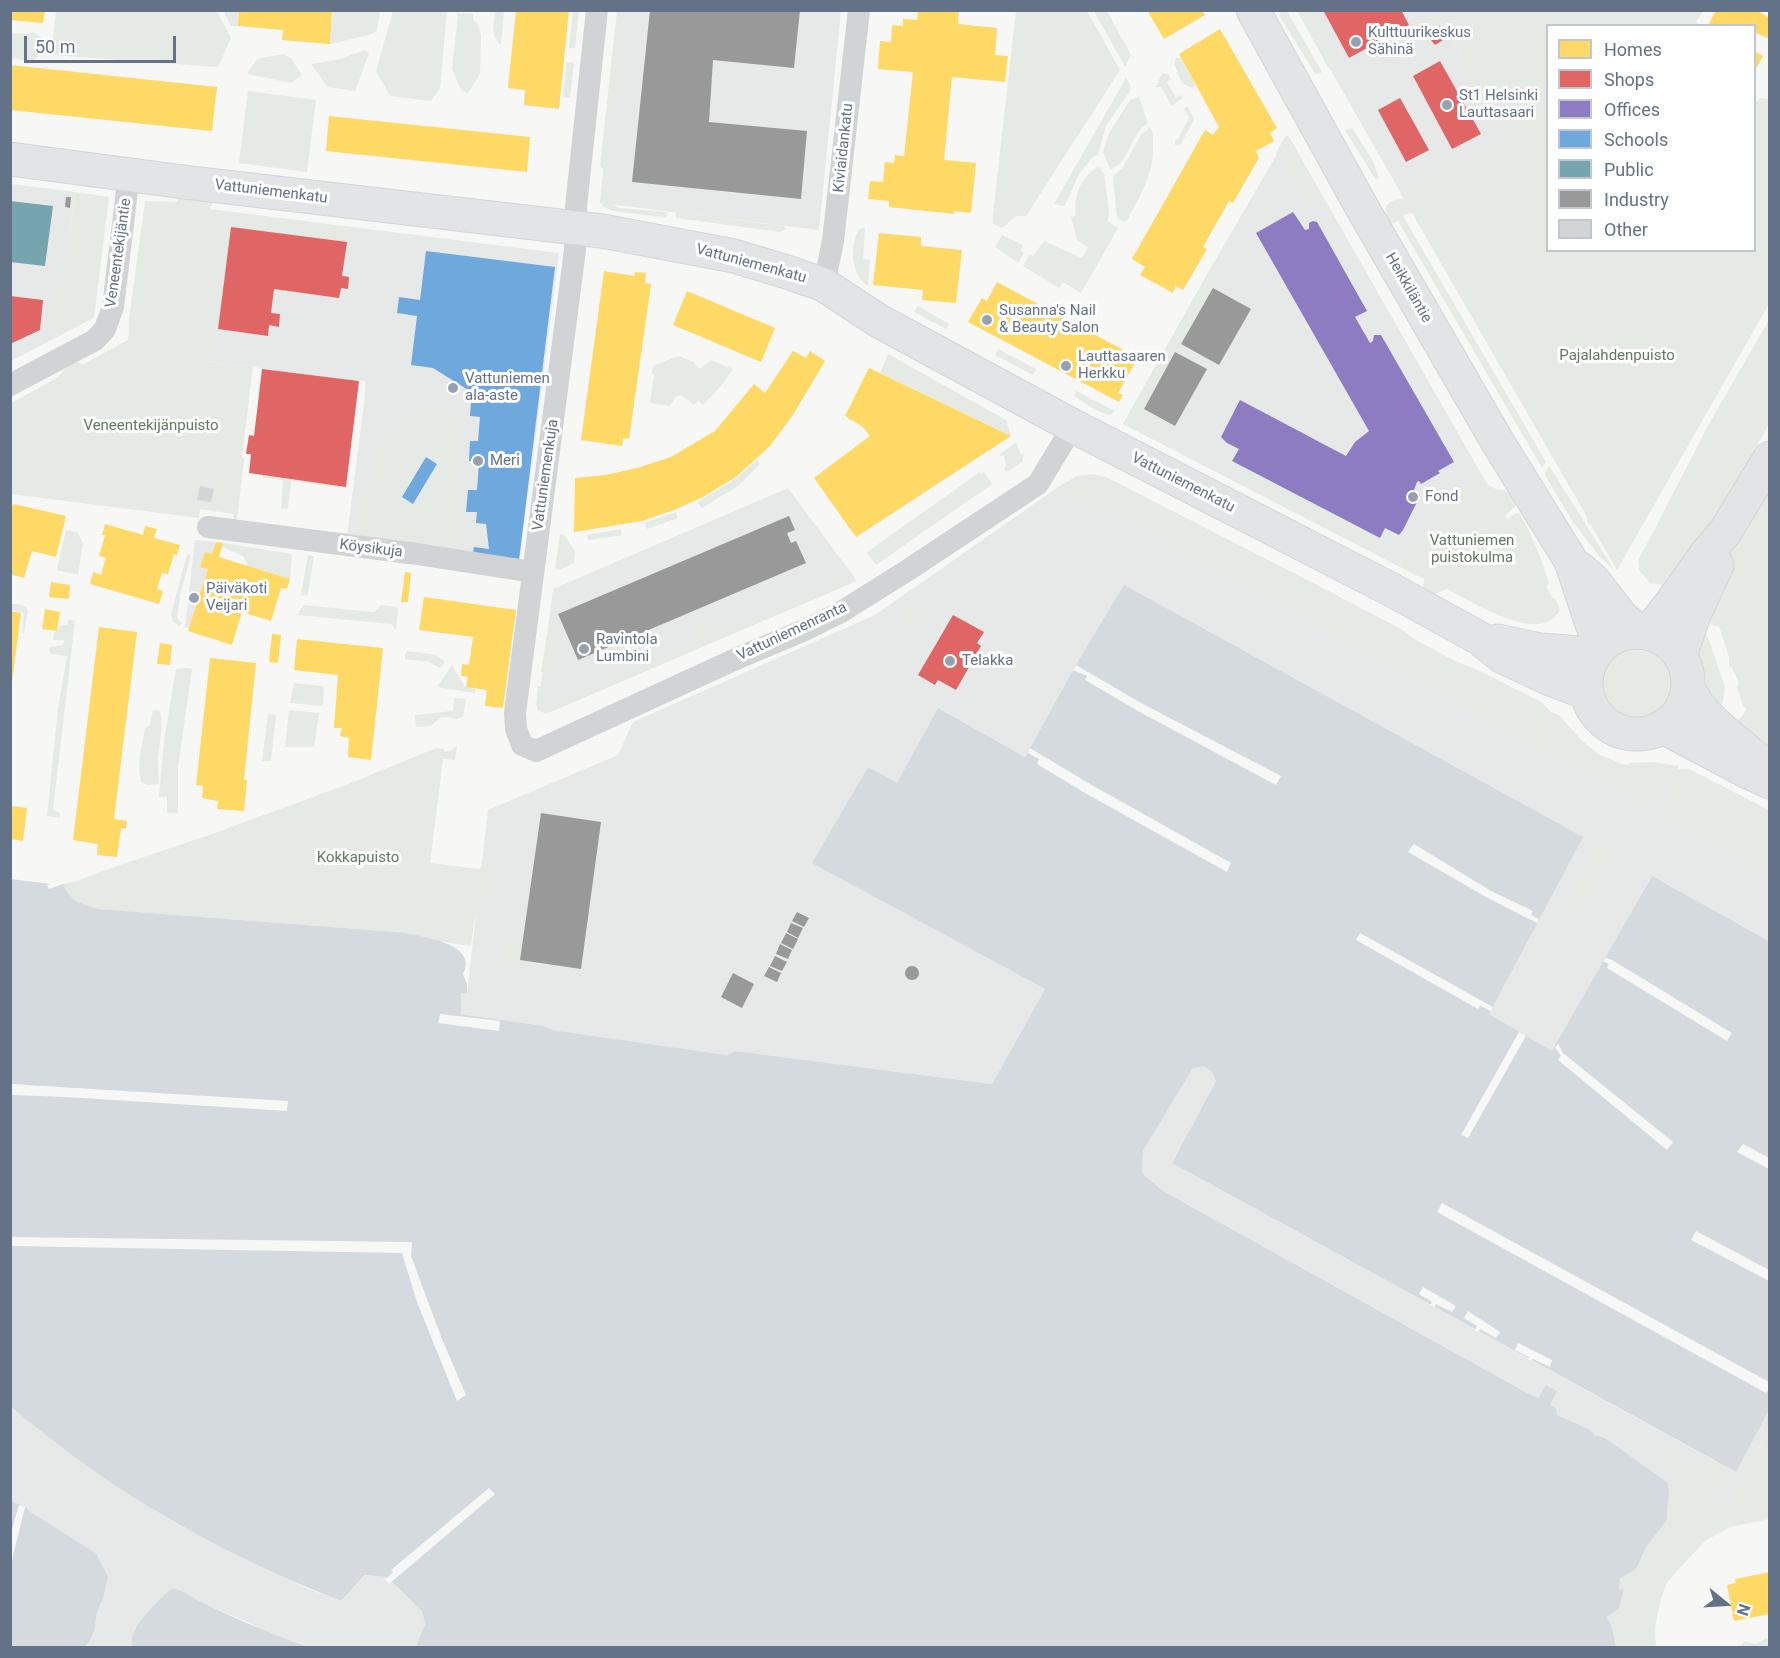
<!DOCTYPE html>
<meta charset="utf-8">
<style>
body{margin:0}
#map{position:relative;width:1780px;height:1658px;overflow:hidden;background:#f7f7f6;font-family:Roboto,sans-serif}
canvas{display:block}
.frame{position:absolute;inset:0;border:12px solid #647288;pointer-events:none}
.legend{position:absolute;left:1546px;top:24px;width:210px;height:228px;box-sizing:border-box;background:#fff;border:2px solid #c1c7cf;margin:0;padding:8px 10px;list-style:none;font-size:18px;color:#647288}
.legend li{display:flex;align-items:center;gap:12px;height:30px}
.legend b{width:30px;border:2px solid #c1c7cf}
.north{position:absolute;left:1696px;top:1574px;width:60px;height:60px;-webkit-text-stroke:4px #fff;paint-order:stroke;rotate:108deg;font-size:16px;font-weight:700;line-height:24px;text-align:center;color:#647288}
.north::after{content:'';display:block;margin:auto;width:21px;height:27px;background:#647288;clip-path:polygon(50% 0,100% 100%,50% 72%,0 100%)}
.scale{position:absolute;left:24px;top:36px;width:152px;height:27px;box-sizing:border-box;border:3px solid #647288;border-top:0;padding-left:8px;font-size:18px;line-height:21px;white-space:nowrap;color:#647288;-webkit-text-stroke:4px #fff;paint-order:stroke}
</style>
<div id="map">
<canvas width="1780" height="1658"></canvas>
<div class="frame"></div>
<ul class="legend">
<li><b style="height:16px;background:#ffd966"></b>Homes</li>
<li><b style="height:16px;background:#e06666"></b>Shops</li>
<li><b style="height:16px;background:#8e7cc3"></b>Offices</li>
<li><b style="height:16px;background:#6fa8dc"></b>Schools</li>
<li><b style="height:16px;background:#76a5af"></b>Public</li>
<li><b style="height:16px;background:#999"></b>Industry</li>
<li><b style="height:16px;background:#d3d4d6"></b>Other</li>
</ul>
<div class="north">N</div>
<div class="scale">50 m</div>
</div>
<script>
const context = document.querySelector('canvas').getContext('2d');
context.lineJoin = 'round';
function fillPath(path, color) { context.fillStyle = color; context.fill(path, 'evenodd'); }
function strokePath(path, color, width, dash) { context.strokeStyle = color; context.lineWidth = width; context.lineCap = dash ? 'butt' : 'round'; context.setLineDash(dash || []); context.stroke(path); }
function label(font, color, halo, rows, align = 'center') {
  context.font = font + ' Roboto,sans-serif'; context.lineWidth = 6; context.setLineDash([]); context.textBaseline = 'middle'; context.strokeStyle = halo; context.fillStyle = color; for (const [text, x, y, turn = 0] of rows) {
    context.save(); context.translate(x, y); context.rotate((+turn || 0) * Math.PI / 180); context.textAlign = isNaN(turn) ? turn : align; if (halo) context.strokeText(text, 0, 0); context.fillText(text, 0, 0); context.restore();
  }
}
fillPath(new Path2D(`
 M619 11H841L819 230 600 203Z
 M1297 11H1436L1508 137 1403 197Z
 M1288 135 1479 470 1398 566 1123 424 1213 264Z
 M11 184 75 192 57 337 11 361Z
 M225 211 559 253 520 558 347 536 365 396V381L262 369 253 366 224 365 207 360Z
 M1094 474 1108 478 1319 586 1401 629 1416 640 1455 661 1478 670 1541 702 1590 750 1615 764 1659 765 1769 822V941L1652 876 1553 1052 1489 1014 1582 837 1073 670 1025 757 938 708 897 784 868 767 813 863 1045 989 992 1084 735 1051 727 1055 552 1030 544 1026 461 1014V993H467L488 810 618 755 633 722 875 615 1061 485 1077 476Z
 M788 488 857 581 545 714 539 700 553 589Z
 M195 540 216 542 190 628 185 627Z
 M1204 1065 1212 1072 1216 1081 1172 1163 1735 1472 1769 1410V1429L1738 1489 1724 1505 1667 1482 1605 1438 1595 1435 1589 1429 1557 1415 1550 1405 1557 1391 1546 1385 1538 1398 1529 1394 1163 1191 1142 1173 1143 1151 1193 1068Z
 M11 1407 56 1443 116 1486 174 1522 237 1555 306 1588 341 1601 366 1575 387 1577 422 1611 425 1624 420 1640 416 1647H308L262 1631 250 1623 204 1604 178 1589 132 1637V1647H86L94 1632 97 1613 104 1596 108 1576 96 1553 11 1503Z`), '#e7e8e8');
fillPath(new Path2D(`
 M56 11H217L231 38 218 67 51 55Z
 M225 11H239L238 26H231L225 15Z
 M332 11H380L377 31 369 35 330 44Z
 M393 11H447L440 88 431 101 390 96 376 71Z
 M495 11H504L501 45C490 36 494 23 495 11Z
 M573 11H579L575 48H569Z
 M617 11H620L606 163 603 169 600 166Z
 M1016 11H1087L1120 70 1026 216H1016L1002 228 992 223Z
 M1094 11H1107L1131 55 1125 67Z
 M1282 11H1287L1322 72 1316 75 1279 15Z
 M1298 11H1312L1340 62 1328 68Z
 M1436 11H1703L1696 22 1700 25 1548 26V250H1754L1755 101 1757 102 1760 98 1769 99V304L1617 570 1591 525 1587 522V517L1412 213 1405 214 1403 216 1546 462 1542 468 1398 221 1391 224C1382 210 1384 200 1402 199 1412 187 1418 177 1436 176L1438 170 1443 169 1444 165 1452 158C1457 161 1464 162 1469 159L1467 155 1476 149 1482 152 1506 136 1504 130 1493 111 1474 107 1470 91 1473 76 1463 74 1460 69 1463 58 1444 25 1437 28 1432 20V15Z
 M458 13 473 14V19L478 25 481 35 480 74 468 93 461 90 452 69Z
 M33 32 45 40 43 52 33 61 11 58V33L28 34Z
 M365 50 369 53 355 91 328 87 311 64 337 60Z
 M283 54 291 58 302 75 291 83 247 74 257 59Z
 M1176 58H1181L1196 85 1192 88 1182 83 1174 64Z
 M567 62 574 63 570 98 563 97Z
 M1162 73 1168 74 1171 79 1167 82 1176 98 1181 95 1183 98 1172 106 1161 87H1156Z
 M1126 78 1131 86 1130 91 1106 126 1098 155 1093 157 1079 174 1065 205 1062 206 1054 204Z
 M248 91 316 100 307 172 239 163Z
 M1139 97 1148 123C1130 133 1129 166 1110 169L1103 152 1109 133 1130 100Z
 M1186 107H1188L1194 119 1181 144 1175 145V140L1178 139 1189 118 1184 108Z
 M1150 127C1154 133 1153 139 1153 146 1154 174 1140 195 1128 219L1125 222 1117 218 1113 177 1123 167 1141 135Z
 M1352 128 1373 161 1379 178 1376 180 1345 130Z
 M1286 135 1322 197 1306 205 1276 153Z
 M1098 167 1101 168 1102 172 1104 173 1109 211 1108 222 1118 228 1081 293 1063 282 1059 288 1023 266 1029 255 1033 256 1044 241 1082 258 1088 247 1077 240 1071 217 1076 215C1073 194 1081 178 1098 167Z
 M75 192 109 197 94 318 57 337 58 331H56L61 287H63Z
 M182 194 215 198 210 209 225 211 224 223 231 221V227L209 361 224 365 253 366 242 457 244 458 237 521 233 520 234 514 200 509 199 518 11 494V403L57 378 72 361 84 364 128 340 129 319 145 201 177 202Z
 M603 195H609L614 205 619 208 667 212 666 218 614 211 603 207 602 201Z
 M675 212 783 226 786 229 780 232 676 218Z
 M247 214 347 227 345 242 245 229Z
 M863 228 865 229 863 259 870 260 868 286C851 275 849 245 859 229Z
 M1002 235 1023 245 1021 250 1024 253 1018 263 995 247Z
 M1213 264 1224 270 1181 343 1188 348 1184 356 1175 352 1144 409 1170 423 1160 442 1123 424Z
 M918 306 949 324 946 329 914 312Z
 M1769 320V424L1697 553 1667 586 1650 583 1639 570 1638 561 1710 422Z
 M998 349 1036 369 1033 375 995 355Z
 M888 354 1006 420 1011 436 880 373Z
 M678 356 694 362 699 369 711 360 733 369 721 386 703 405 698 401 694 405 681 395 676 396 670 406 650 403 654 375 652 374 653 366Z
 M1076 391 1115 411 1111 415C1099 414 1084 402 1074 396Z
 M426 408C441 410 451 413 460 424L458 531 455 551 355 537 372 472 383 442 416 411Z
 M1016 442 1021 455 1024 453 1022 462 1007 472 1004 470 1006 465 1004 456 999 455Z
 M757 460 760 464 738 486 702 508 697 502 731 482Z
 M1769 461V758L1732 721 1741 718 1747 708 1743 706 1737 687 1739 683 1732 668 1729 666V657L1719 626H1714L1704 620 1701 588Z
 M1550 467 1611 565 1612 568 1600 557 1573 522 1545 475 1547 468Z
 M1249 470 1376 537 1366 549 1236 481 1241 473Z
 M1479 470 1488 485 1496 489 1504 490 1509 493 1516 505 1505 516 1508 519 1515 513H1519C1533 536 1542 560 1549 584L1546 587 1552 597 1556 600 1560 610C1541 647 1472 601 1447 589L1433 595 1423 588 1424 579 1398 566Z
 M980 472 981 474 984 472 992 484 876 565 867 552Z
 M263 475 341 486 340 488 291 481 288 509H281L283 480 263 478Z
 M1094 477 1123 486 1363 612 1399 631 1419 646 1545 707 1546 753 1176 548 1171 549 1170 545 1164 541H1159L1157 538 1116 516 1063 497 1065 490Z
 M676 512 678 518 647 529 645 523Z
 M621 529 622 535 588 540 587 535Z
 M66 530 77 532 83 543 78 575 57 570Z
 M560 534 564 535 575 551 574 563 559 570 555 569Z
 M223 543 292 554 290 579 248 566 243 556 222 547Z
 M187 554 191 555 180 596 177 618 182 623 180 626 173 622 171 615Z
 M308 555 314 556 308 594 302 596 301 594Z
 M830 572H833L839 584 838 589 705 645 704 644 697 628 713 621 719 634 833 585 828 574Z
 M11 604C17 604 24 604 28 610L24 633H22L24 613 11 610Z
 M913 604 923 605 928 617 925 623 915 626 900 616 907 605Z
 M303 605 374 612 381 605 396 607 398 609 396 630 391 624 298 615Z
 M69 619 75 621 53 810 60 813V818L47 816 58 708 67 656 50 654 49 647 63 645 64 640H53L54 633 61 625H67Z
 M549 622H552L549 650 545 652 551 669 543 673 541 671Z
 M1705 632 1709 640 1725 687 1723 701 1717 713 1704 694 1696 651Z
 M1601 683a37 37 0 1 1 74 0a37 37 0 1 1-74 0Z
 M690 646 693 651 553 711 545 713 538 711 536 703 538 686 541 687 545 706 551 707Z
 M407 651 436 655 445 662 440 668 429 662 405 659V654Z
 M452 665 465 687 475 689V693L437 687Z
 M187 668 192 669 178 767V813H167V797H159L164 741 176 669Z
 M294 683 322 686 324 688 323 706 290 703Z
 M454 698 466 699 463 717 455 719 448 717H441L431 726 416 727 415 715 453 711Z
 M153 710 160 711 162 724 158 758 159 784 148 785 142 783C136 767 142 745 145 728L150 725Z
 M289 710 319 713 314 747H285Z
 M1552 712 1560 716 1582 741 1600 755 1625 765 1648 796 1652 811 1554 758Z
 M268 714 276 715 271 761H262Z
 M457 746 455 760 443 759 430 863 479 869 483 865 489 871 474 922 471 946C446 943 422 937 396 932L98 909C79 903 73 902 63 884L74 882 120 865 212 834 351 783 436 748 444 749V752L451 751Z
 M1653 762 1678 766V769H1689L1769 810V878L1659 816 1673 791 1670 785 1657 807 1656 801 1629 763Z
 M1603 842 1607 843 1610 851 1607 864 1600 866 1579 907H1573L1574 891 1585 880 1594 855 1599 852V846Z
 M516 943 533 956 513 970 504 969 499 966 506 947Z
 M1769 1429V1519L1730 1527 1705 1541 1667 1582 1660 1602 1655 1628 1656 1647H1616L1612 1627 1607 1617 1619 1609 1624 1591 1619 1589 1620 1578 1634 1570 1638 1565 1645 1547 1667 1520C1666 1508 1672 1494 1667 1482L1675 1485 1678 1475 1660 1466 1663 1455 1671 1448C1690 1465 1696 1469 1721 1460L1726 1462C1725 1482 1724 1486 1708 1498L1724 1505 1738 1489Z
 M1766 1638 1769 1640V1647H1740L1744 1641 1756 1644Z`), '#e6eae4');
fillPath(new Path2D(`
 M1124 585 1583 837 1489 1014 1552 1051 1652 876 1769 941V1410L1736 1472 1172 1163 1216 1081 1212 1072 1204 1066 1193 1068 1143 1151 1142 1173 1163 1191 1529 1394 1538 1398 1546 1385 1557 1391 1550 1405 1556 1409 1557 1415 1589 1429 1595 1435 1605 1438 1667 1482C1672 1493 1666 1508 1667 1520L1646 1547 1638 1565 1635 1570 1620 1578 1619 1589 1624 1590 1619 1609 1607 1617 1612 1627 1616 1647H416L425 1624 422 1611 387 1577 365 1575 341 1601C263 1571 187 1532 117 1487 80 1462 45 1435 11 1407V879L51 884 47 885 49 889 63 884C72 902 80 903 98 909L396 932C415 935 480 942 463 974L467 984V993H461V1014L544 1026 552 1030 727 1055 735 1051 992 1084 1045 989 812 863 868 767 897 783 938 708 1025 757 1073 670Z
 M11 1501 25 1507 30 1512 96 1553 108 1576 104 1596 97 1613 94 1632 86 1647 11 1648Z
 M172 1589C184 1589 195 1600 205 1604 239 1620 273 1635 308 1647H132C132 1644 131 1641 132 1638 135 1623 160 1598 172 1589Z`), '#d4dade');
fillPath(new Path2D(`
 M1076 665 1141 703 1281 776 1276 785 1138 711 1085 680 1087 676 1073 670Z
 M1030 748 1090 784 1231 863 1227 872 1085 793 1037 764 1039 759 1028 753Z
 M1414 844 1491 891 1533 911 1531 915 1539 919 1537 923 1486 897 1408 852Z
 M1360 933 1493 1007 1491 1011 1480 1006 1478 1009 1356 940Z
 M1606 958 1612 960 1732 1033 1727 1041 1607 968 1609 964 1603 961Z
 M440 1014 500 1021 499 1031 438 1023Z
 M1519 1032 1526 1036 1468 1138 1461 1135Z
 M1558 1044 1563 1053 1673 1142 1667 1150 1558 1060 1561 1056 1555 1047Z
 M11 1084 288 1101 287 1111 66 1097 11 1095Z
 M1743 1144 1769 1158V1169L1737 1152Z
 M1442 1203 1769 1382V1392L1767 1391 1766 1393 1437 1212Z
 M1696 1231 1769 1270V1281L1691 1240Z
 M11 1237 412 1242 411 1256 442 1339 466 1395 457 1401 417 1302 402 1253 11 1246Z
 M1423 1287 1456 1306 1452 1312 1436 1304 1434 1307 1430 1305 1432 1302 1419 1294Z
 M1468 1311 1500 1332 1496 1338 1480 1329 1478 1332 1475 1330 1477 1326 1464 1318Z
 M1518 1343 1552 1360 1550 1367 1533 1359 1531 1361 1528 1359 1529 1357 1515 1350Z
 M489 1488 495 1494 389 1584 385 1580 393 1572 391 1570Z
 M19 1505 25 1507 11 1564V1532Z`), '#f7f7f6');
fillPath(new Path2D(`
 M10 10H45L43 23 10 20Z
 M239 10H332L330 44 282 40 283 30 238 26Z
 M516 10H569L559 109 524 105 525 90 508 88Z
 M918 10H959L958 24 997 28 995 55 1008 56 1005 82 952 77 944 160 976 163 971 213 954 211V214L889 207V201L868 199 870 181 883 182 885 162 894 163 895 155 904 156 913 72 878 69 880 41 891 42 892 25 903 26V19L917 20Z
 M1147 10H1202L1205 15 1164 39Z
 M1716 10H1756L1770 18V33L1767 38 1757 33 1754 38V26H1708Z
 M1220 29 1277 128 1270 133 1274 141 1256 151 1259 158 1233 203 1229 201 1203 247 1207 249 1183 290 1176 286 1173 293 1140 275 1145 267 1132 259 1205 130 1213 135 1219 127 1179 54Z
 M1754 51 1763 56 1754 72Z
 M10 65 217 87 212 131 10 110Z
 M329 116 530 137 527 172 326 151Z
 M879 233 921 237V246L962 250 956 303 922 300 923 290 873 285Z
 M604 271 634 276 635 272 646 273 645 283 651 284 629 439 623 438 622 446 581 440Z
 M997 282 1138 358 1118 393 1123 395 1119 402 968 322 982 298 987 301Z
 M687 291 775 328 761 362 673 325Z
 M793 351 806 358 810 351 825 361 793 415 770 446 736 477 703 497 674 510 642 521 574 532 575 478 605 475 637 468 671 457 715 431 754 384 765 393Z
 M869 368 1011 436 856 537 814 478 870 436 863 427 845 416Z
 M14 504 66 516 56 557 32 551 24 578 10 574V507Z
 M105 524 143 535 145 526 157 529 154 538 180 545 177 555 174 554 168 574 162 573 157 589 163 591 159 604 90 584 93 572 101 575 106 558 99 556 105 535H102Z
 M216 542 223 543 219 557 290 579 287 589 281 588 271 621 242 612 232 645 188 631 208 569 200 567 205 552 212 554Z
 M405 572 411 573 408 602H401Z
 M51 582 70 585 69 599 49 597Z
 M424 597 516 610 503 708 485 706 487 690 466 687 468 677 461 676 462 664 469 665 473 637 419 630Z
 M45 609 60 612 57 631 42 629Z
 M10 611 21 613 12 682 10 681Z
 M99 627 137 632 114 819 127 821 126 829 121 828 117 857 97 855 98 844 73 840Z
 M272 634 281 635 278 663 269 662Z
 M297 639 383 648 371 760 348 757 349 738 340 736 342 728H334L338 675 294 670Z
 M160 643 172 645 170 665 157 664Z
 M210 658 256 663 244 780H247L244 811 217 809 218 801 202 798 203 786 196 785Z
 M10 806 27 808 23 841 10 839Z
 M1770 1572V1614L1734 1621 1727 1585 1736 1583 1735 1579Z`), '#ffd966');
fillPath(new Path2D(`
 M1323 10H1401L1409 25 1349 58Z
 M1440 26 1448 37 1435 45 1431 40 1436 36 1433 31Z
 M1440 61 1481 134 1452 149 1413 76Z
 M1400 98 1429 150 1406 162 1378 110Z
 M231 227 347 242 342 276 349 277 348 289 341 288 339 298 274 289 271 313 280 314 279 327 269 325 268 336 218 329Z
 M10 296 43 300 40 330 10 344Z
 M262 369 359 381 346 487 249 473 251 454H246L249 435 254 436Z
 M953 615 984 632 977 643 981 646 956 690 938 680 935 685 918 675Z`), '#e06666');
fillPath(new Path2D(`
 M1293 212 1305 230 1309 229V223L1313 221 1317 222 1367 311 1355 317 1370 343 1373 341 1374 335H1381L1454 462 1438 471 1440 473 1421 484 1419 481 1417 482 1414 490 1420 495 1419 498 1403 530 1399 535 1385 528 1380 538 1232 461 1239 449 1227 443 1221 437 1240 400 1346 456 1355 442 1369 431 1256 233Z`), '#8e7cc3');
fillPath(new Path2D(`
 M426 251 555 267 519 560 473 553 474 547 489 549 486 524 476 523 477 512H466L468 490H477L479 462 469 461 470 441H478L480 417 470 416 471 403H481V398L433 368 411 365 417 316 397 313 399 297 420 300Z
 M426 457 437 464 413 504 402 497Z`), '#6fa8dc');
fillPath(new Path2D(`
 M10 201 53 206 45 266 10 262Z`), '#76a5af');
fillPath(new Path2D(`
 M650 10H800L794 68 713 60 709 122 807 131 801 199 632 182Z
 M66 197H71L70 208 65 207Z
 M1213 288 1251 309 1219 365 1181 344Z
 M1175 352 1207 369 1175 426 1144 409Z
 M789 516 795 530 787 533 791 543 796 541 806 563 578 660 558 614Z
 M541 813 601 822 581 969 520 960Z
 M797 912 809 918 804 927 792 921Z
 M791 923 803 928 798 938 787 932Z
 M786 933 798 939 793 949 781 943Z
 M780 944 792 950 788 959 776 954Z
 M775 956 787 962 782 971 770 966Z
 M905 973a7 7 0 1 1 14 0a7 7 0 1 1-14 0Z
 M769 967 781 973 777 982 764 976Z
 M733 973 754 984 742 1008 721 997Z`), '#999');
fillPath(new Path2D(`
 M200 486 214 489 211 502 197 500Z`), '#d3d4d6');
const secondary = new Path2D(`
 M1253 10 1360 204 1497 441 1571 561 1600 648
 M10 159 184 182 602 231 734 256 790 273 824 285 879 321 1073 426 1392 590 1479 638 1503 657 1550 679 1587 693
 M1579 568 1593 580 1621 616 1639 632
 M1586 683a51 51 0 1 1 102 0a51 51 0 1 1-102 0Z
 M1648 633 1672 602 1707 553 1725 532 1770 458
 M1498 641 1540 650 1595 654
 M1680 655 1694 615 1717 565
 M1688 689C1692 694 1694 700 1698 705 1717 730 1745 746 1766 768
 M1663 727 1746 771 1770 782`);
strokePath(secondary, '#d3d5d6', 35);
strokePath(new Path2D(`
 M597 10 576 207 575 250 515 713 516 729 522 745 536 751 738 658 807 629 841 612 908 570 1038 484 1073 426
 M824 285 833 241 859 10
 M10 385 95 340 105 329 113 307 129 174
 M208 527 417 554 533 572`), '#d2d3d4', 22);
strokePath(secondary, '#e3e4e5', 33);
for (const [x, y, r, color] of [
 [1356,42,6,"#97a1ae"],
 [1447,105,6,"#97a1ae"],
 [987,320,6,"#97a1ae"],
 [1066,366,6,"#97a1ae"],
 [453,388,6,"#97a1ae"],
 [478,461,6,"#97a1ae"],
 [1413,497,6,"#97a1ae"],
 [194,598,6,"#97a1ae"],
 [584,649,6,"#97a1ae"],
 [950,661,6,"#97a1ae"]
]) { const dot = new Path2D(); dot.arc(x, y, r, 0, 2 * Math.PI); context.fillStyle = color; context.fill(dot); strokePath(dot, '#fff', 2); }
label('15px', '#647288', '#fff', [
 ["Kulttuurikeskus",1368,33],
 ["Sähinä",1368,50],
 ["St1 Helsinki",1459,96],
 ["Lauttasaari",1459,113],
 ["Susanna's Nail",999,311],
 ["& Beauty Salon",999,328],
 ["Lauttasaaren",1078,357],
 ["Herkku",1078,374],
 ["Vattuniemen",465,379],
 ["ala-aste",465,396],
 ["Meri",490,461],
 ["Fond",1425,497],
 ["Päiväkoti",206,589],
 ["Veijari",206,606],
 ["Ravintola",596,640],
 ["Lumbini",596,657],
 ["Telakka",962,661]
], 'left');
label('15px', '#647288', '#fff', [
 ["Kiviaidankatu",844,148,-84],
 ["Vattuniemenkatu",271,192,7],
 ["Veneentekijäntie",119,253,-82],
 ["Vattuniemenkatu",751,264,15],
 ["Heikkiläntie",1408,288,60],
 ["Vattuniemenkuja",546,475,-82],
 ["Vattuniemenkatu",1183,483,27],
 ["Köysikuja",371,549,7],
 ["Vattuniemenranta",792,632,-25]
]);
label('15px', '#617a60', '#fff', [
 ["Pajalahdenpuisto",1617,356],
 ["Veneentekijänpuisto",151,426],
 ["Vattuniemen",1472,541],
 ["puistokulma",1472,558],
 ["Kokkapuisto",358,858]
]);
</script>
